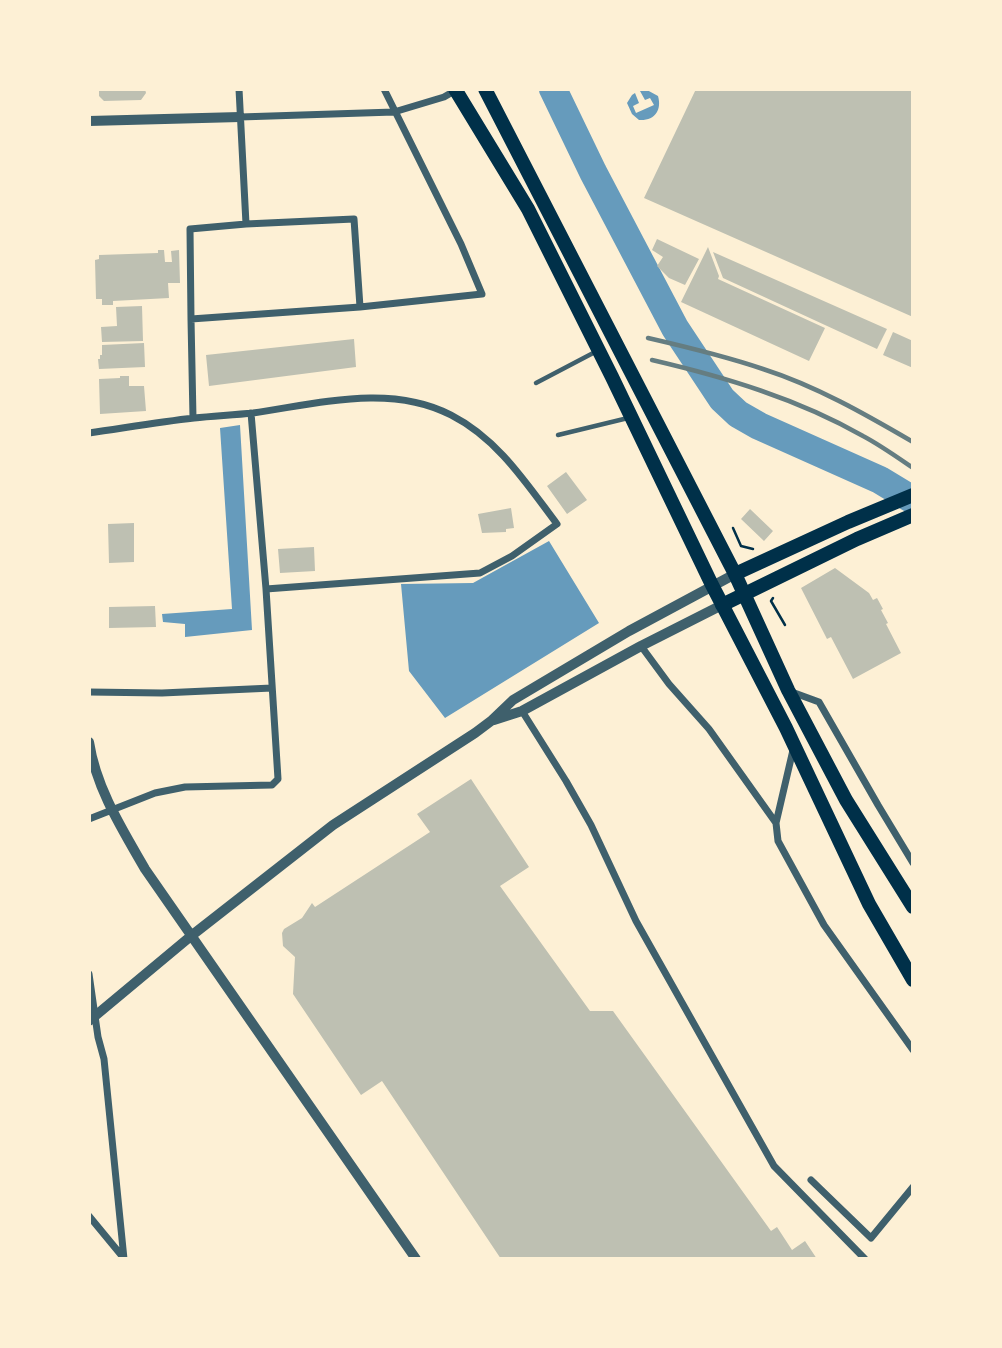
<!DOCTYPE html>
<style>
body{margin:0}
#map{position:relative;width:1002px;height:1348px;overflow:hidden;background:#fdf0d5;font-family:Spectral,serif}
canvas{display:block}
.frame{position:absolute;inset:0;border:91px solid #fdf0d5;pointer-events:none}
</style>
<div id="map">
<canvas width="1002" height="1348"></canvas>
<div class="frame"></div>
</div>
<script>
const context = document.querySelector('canvas').getContext('2d');
context.lineJoin = 'round';
function fillPath(path, color) { context.fillStyle = color; context.fill(path, 'evenodd'); }
function strokePath(path, color, width, dash) { context.strokeStyle = color; context.lineWidth = width; context.lineCap = dash ? 'butt' : 'round'; context.setLineDash(dash || []); context.stroke(path); }
fillPath(new Path2D(`
 M647 90 658 96C662 110 655 121 639 120L632 114 627 103 632 95 635 93 639 103 633 106 636 113 654 105 650 98 645 100 640 91Z
 M240 425 252 630 185 637V624L163 622 162 614 232 609 220 428Z
 M549 541 599 623 445 718 409 671 401 584 473 583Z`), '#669bbc');
strokePath(new Path2D(`
 M553 89 593 172 675 328 722 399 738 414 759 426 880 480 913 500`), '#669bbc', 28);
fillPath(new Path2D(`
 M99 89H145L146 93 141 100 104 101 99 96Z
 M696 89H913V317L644 198Z
 M657 239 699 259 685 285 669 278 657 266 663 257 652 250Z
 M708 247 719 276 718 279 825 328 809 361 681 302Z
 M158 250H164L165 262H172L171 251 179 250 180 283H168L169 298 113 301V305H102V299H96L95 260 99 259V255L158 253Z
 M713 252 887 329 877 349 723 278Z
 M142 306 143 341 102 342 101 327 117 326 116 307Z
 M893 332 913 341V368L883 355Z
 M354 339 356 367 209 386 206 355Z
 M144 343 145 367 99 369 98 359H100V355H102V345Z
 M120 376H129V386H144L146 411 100 414 99 379 120 378Z
 M566 472 587 500 567 514 547 486Z
 M511 508 514 528 506 529V532L482 533 478 514Z
 M750 509 773 531 764 541 741 519Z
 M134 523V562L109 563 108 524Z
 M314 547 315 571 280 573 278 549Z
 M835 568 869 593 873 600 877 598 883 609 881 610 888 623 886 624 901 653 853 679 831 637 827 639 801 588Z
 M155 606 156 627 109 628V607Z
 M471 779 529 867 500 886 590 1011H613L771 1231 777 1227 792 1250 805 1241 817 1259H501L382 1081 361 1095 293 994 295 957 283 946 282 933 284 929 302 918 312 903 315 907 430 832 417 814Z`), '#bec0b2');
strokePath(new Path2D(`
 M733 528 741 546 753 549
 M773 598 771 601 785 625`), '#003049', 2.5);
strokePath(new Path2D(`
 M536 383 597 351
 M558 435 628 418`), '#3f606c', 4.5);
strokePath(new Path2D(`
 M239 89 246 224
 M240 117 394 112 444 97 456 90
 M360 307 354 219 246 224 190 229 191 319 360 307 482 294 461 244 384 89
 M191 319 193 418
 M89 433C124 428 159 422 194 418 214 416 233 415 253 413 317 404 390 383 451 415 498 439 526 483 557 524L512 556 480 573 266 589 251 413
 M641 646 669 684 709 729 776 823
 M789 691 819 702 878 805 913 863
 M89 692 162 693 272 688
 M522 711 566 781 591 825 636 921 774 1166 865 1259
 M793 750 776 823 778 841 824 925 913 1050
 M89 819 155 793 185 787 272 785 278 779 266 589
 M89 974 98 1037 104 1059 124 1259
 M811 1180 871 1238 913 1187
 M89 1216 122 1256`), '#3f606c', 7);
strokePath(new Path2D(`
 M89 121 240 117
 M494 720 522 711 641 646 722 605
 M89 742C96 788 122 829 145 869L416 1259
 M89 1021 191 936 333 825 475 733 491 721 513 700 629 631 735 574`), '#3f606c', 10);
strokePath(new Path2D(`
 M735 574 848 522 913 495
 M722 605 857 539 913 515`), '#003049', 14);
strokePath(new Path2D(`
 M455 89 528 209 612 377 712 585 786 728 869 904 913 980
 M485 89 735 574 788 690 846 800 913 907`), '#003049', 14);
strokePath(new Path2D(`
 M648 338C687 347 725 356 763 369 816 386 865 414 913 442
 M652 360C725 377 798 399 863 436 880 445 897 457 913 468`), '#657d81', 4.5);
</script>
